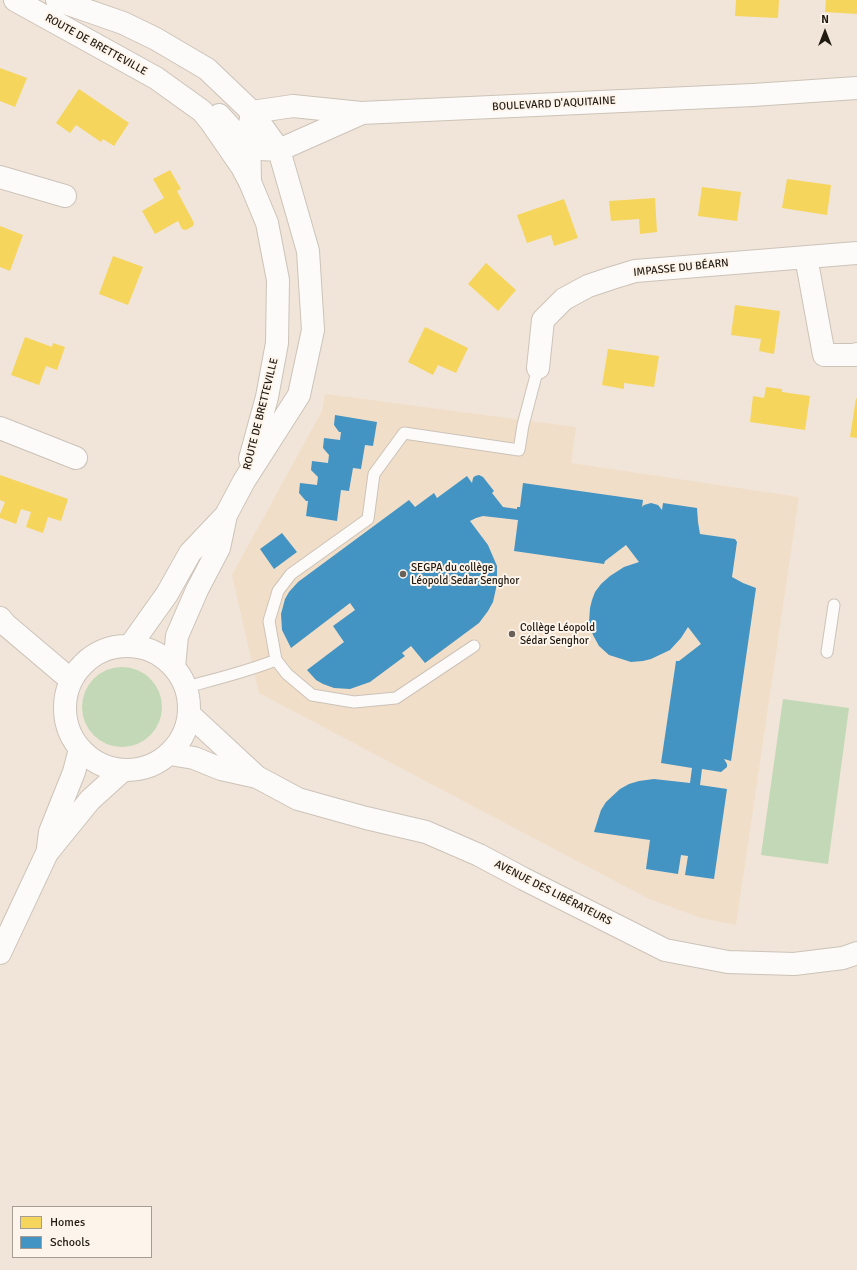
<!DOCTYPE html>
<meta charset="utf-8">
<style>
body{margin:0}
#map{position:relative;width:857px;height:1270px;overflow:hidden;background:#f0e5d8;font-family:Signika,sans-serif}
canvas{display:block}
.legend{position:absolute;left:12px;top:1206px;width:140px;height:52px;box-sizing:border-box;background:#fdf5eb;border:1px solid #a59d94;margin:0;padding:5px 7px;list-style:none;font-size:12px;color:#211a11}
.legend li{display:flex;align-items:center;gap:8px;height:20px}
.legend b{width:20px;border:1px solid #a59d94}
.north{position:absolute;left:805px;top:12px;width:40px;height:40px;-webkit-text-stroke:3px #fdf5eb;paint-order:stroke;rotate:0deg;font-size:11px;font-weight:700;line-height:16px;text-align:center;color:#211a11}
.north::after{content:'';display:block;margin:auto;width:14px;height:18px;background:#211a11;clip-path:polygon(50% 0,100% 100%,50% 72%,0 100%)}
</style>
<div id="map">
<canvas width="857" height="1270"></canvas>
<ul class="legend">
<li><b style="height:11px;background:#f6d55c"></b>Homes</li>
<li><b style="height:11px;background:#4393c3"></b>Schools</li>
</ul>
<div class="north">N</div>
</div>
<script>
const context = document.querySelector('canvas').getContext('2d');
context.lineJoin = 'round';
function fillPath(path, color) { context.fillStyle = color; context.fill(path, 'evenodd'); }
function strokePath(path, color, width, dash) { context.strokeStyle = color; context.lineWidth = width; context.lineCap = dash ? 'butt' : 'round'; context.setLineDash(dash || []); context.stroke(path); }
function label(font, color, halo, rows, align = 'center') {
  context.font = font + ' Signika,sans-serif'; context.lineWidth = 4; context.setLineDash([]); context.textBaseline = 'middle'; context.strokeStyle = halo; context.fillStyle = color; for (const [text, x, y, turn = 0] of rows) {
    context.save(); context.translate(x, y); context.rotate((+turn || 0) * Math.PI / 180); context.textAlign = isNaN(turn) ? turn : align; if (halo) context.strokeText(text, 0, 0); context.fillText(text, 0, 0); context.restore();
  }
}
fillPath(new Path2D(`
 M325 394 576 427 571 463 799 497 736 925 701 918 647 898 259 693 232 575 322 411Z`), '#f1dec8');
fillPath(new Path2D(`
 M82 707a40 40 0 1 1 80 0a40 40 0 1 1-80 0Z
 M783 699 849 708 828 864 761 855Z`), '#c3d8b6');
fillPath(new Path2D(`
 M736 0H779L778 18 735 16Z
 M826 0H857V14L825 12Z
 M0 68 27 78 15 107 0 101Z
 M79 89 129 123 114 146 103 139 101 142 76 125 70 133 56 123Z
 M170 170 181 189 177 191 194 223 193 226 186 230 182 229 178 221 155 234 142 211 164 198 153 179Z
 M787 179 831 185 827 215 782 208Z
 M702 187 741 192 737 221 698 216Z
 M655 198 657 232 640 234 639 219 611 221 609 201Z
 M564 199 578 238 554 246 551 235 527 243 517 215Z
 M0 226 23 235 10 271 0 267Z
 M113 256 143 267 128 305 99 294Z
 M486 263 516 290 498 311 468 284Z
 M735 305 780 311 774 354 759 351 761 339 731 335Z
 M425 327 468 348 456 373 438 365 433 375 408 362Z
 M25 337 52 347 53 343 65 347 57 370 46 366 39 385 11 375Z
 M608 349 659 356 654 387 624 383V389L602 385Z
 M766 387 782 389V392L810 396 805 430 750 422 753 396 764 398Z
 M856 398 857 399V438L850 437Z
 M0 475 68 499 61 521 48 517 43 533 26 527 31 512 21 509 16 524 0 518V514L5 502 0 500Z`), '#f6d55c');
fillPath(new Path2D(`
 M335 415 377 422 373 446 365 445 361 469 353 468 349 491 341 490 337 521 306 516 308 501H306L299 493 300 483 317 485 318 477 311 470 312 461 328 463 329 455 323 448 324 438 340 440 341 432H339L334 425Z
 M479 475 483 477 494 491 492 493 503 507 517 509V507H520L523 483 643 500 642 507 644 505 651 503 658 505 662 510 663 503 697 508 698 522 700 534 735 539 737 542 732 577 743 583 756 588 731 761 724 759 727 764V767L721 772 702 769 700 785 727 789 714 879 685 875 688 856 681 855 678 874 646 869 650 840 594 832 601 810 606 802 620 789 629 784 639 781 654 779 690 783 692 768 661 763 676 661H679L701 644 688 627 681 638 670 650 651 659 643 661 631 662 609 655 599 646 593 635 589 623 590 608 592 600 595 592 601 584 610 576 624 567 639 562 626 545 605 561 604 564 514 551 518 520 483 516 476 518 470 521 488 545 497 566V584L493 602 488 611 479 623 425 663 411 646 402 653 405 656 370 682 350 689 334 688 323 684 316 680 307 670 344 642 333 626 355 610 350 603 291 648 282 630 281 614 285 599 289 592 298 582 409 500 415 507 434 493 437 498 467 476 472 483 473 478 475 476Z
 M282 533 297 552 274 569 260 549Z`), '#4393c3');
const lane = new Path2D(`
 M827 652 834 605
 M276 660 287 674 312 695 354 702 396 698 474 646
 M186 687C216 679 246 672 276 660L269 621 278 591 291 574 368 519 374 474 404 433 519 450 523 425 538 368`);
const street = new Path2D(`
 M279 150 360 114
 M0 177 65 196
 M250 182 249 130 252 112 293 106 361 113 753 95 857 88
 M806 257 824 355H857V354
 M538 368 543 320 564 299 588 286 612 278 635 271 857 253
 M0 428 76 458
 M0 618 6 625 71 680`);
const secondary = new Path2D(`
 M15 0 156 78 202 111 211 122 242 167 250 182 267 223 278 280 277 343 267 397 250 459
 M57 0 123 23 156 39 207 69 252 112 279 150 308 251 313 330 299 395 244 481 226 515 190 553 167 594 130 646
 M219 115 243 141 260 149 279 150
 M65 708a62 62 0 1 1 124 0a62 62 0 1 1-124 0Z
 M174 667 177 636 197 590 219 548 226 515
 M189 714 257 777
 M170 754 194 758 221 769 257 777 298 799 366 818 426 832 479 855 524 879 665 950 728 962 794 964 843 958 857 953
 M48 848 50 832 74 772 80 749
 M0 953 47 853 90 800 122 771`);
strokePath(lane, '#ccc3b9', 13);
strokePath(street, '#ccc3b9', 24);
strokePath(secondary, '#ccc3b9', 24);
strokePath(lane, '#fdfbf9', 11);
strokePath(street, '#fdfbf9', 22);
strokePath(secondary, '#fdfbf9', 22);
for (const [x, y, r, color] of [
 [403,574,4,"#696157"],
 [512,634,4,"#696157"]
]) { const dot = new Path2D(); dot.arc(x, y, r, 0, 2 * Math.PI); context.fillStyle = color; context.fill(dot); strokePath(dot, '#fdf5eb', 1.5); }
label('11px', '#211a11', '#fdf5eb', [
 ["ROUTE DE BRETTEVILLE",96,45,29],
 ["BOULEVARD D'AQUITAINE",554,104,-3],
 ["IMPASSE DU BÉARN",681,268,-6],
 ["ROUTE DE BRETTEVILLE",261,414,-76],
 ["AVENUE DES LIBÉRATEURS",553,893,27]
]);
label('11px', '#211a11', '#fdf5eb', [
 ["SEGPA du collège",411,568],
 ["Léopold Sedar Senghor",411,581],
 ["Collège Léopold",520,628],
 ["Sédar Senghor",520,641]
], 'left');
</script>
